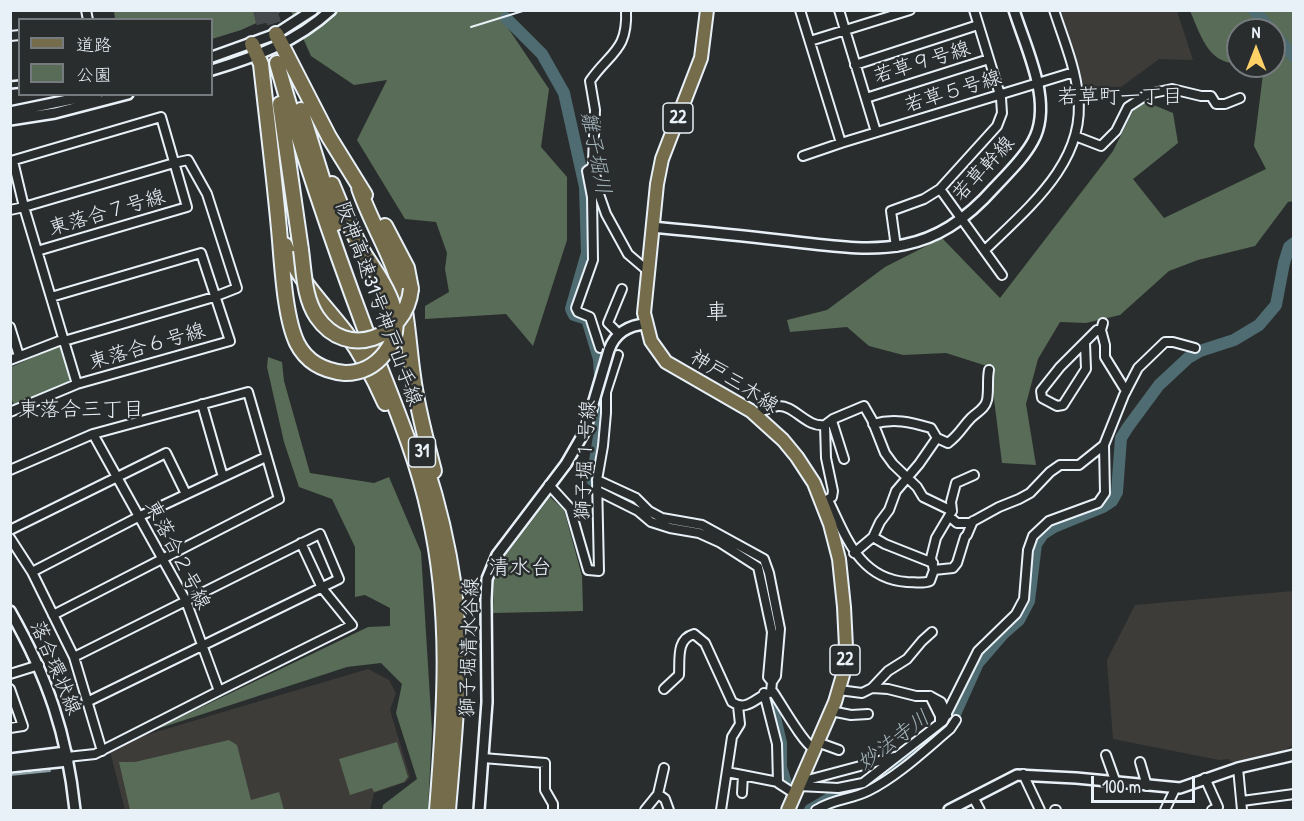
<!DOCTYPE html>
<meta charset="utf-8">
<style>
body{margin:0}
#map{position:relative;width:1304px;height:821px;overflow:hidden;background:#2a2d2e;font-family:"Patrick Hand","Klee One",sans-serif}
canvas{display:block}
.frame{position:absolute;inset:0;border:12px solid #e8f1f8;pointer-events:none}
.legend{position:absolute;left:18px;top:18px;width:195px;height:78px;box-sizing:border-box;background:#2a2d2e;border:2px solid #767b7f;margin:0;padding:8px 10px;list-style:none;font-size:18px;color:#e8f1f8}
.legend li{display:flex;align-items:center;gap:12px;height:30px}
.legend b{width:30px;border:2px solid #767b7f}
.north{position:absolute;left:1226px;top:18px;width:60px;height:60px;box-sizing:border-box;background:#2a2d2e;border:2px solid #767b7f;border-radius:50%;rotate:0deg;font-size:16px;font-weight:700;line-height:24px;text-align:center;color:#e8f1f8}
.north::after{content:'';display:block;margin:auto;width:21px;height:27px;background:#ffd166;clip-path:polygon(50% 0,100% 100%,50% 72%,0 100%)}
.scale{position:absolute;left:1091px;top:776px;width:104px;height:27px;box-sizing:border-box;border:3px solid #e8f1f8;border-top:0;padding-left:8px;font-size:18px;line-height:21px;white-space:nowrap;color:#e8f1f8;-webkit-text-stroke:4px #2a2d2e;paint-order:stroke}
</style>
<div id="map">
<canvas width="1304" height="821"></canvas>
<div class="frame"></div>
<ul class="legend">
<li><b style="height:8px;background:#746c4b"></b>道路</li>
<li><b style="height:16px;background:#586c57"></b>公園</li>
</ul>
<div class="north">N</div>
<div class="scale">100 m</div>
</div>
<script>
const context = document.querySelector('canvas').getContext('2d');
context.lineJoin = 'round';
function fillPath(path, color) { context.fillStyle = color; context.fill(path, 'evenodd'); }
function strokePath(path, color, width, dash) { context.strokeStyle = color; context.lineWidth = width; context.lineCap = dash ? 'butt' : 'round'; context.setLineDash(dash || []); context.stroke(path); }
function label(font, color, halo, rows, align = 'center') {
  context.font = font + ' "Patrick Hand","Klee One",sans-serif'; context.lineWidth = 5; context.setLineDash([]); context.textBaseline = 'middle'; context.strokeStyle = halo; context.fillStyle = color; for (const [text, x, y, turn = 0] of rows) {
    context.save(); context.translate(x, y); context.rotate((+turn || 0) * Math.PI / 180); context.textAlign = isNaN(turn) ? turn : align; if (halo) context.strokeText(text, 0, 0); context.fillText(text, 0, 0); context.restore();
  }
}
fillPath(new Path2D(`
 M1060 11H1177L1193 60 1159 59 1121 87H1084Z
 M1293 591V745L1282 752 1235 764 1228 759 1219 760 1113 739 1107 660 1135 605Z
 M368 669 389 680 396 693 390 710 410 777 406 782 374 793 370 810H125L110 751 129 740Z`), '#3e3c39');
fillPath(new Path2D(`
 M114 11V10L283 11 241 30 212 39V20L115 19Z
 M291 11H505L506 25 549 89 541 147 567 177V240L533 346 506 314 425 319V306L449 292 445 269 447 253 436 222 405 219 357 140 387 80 354 85 311 56Z
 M1190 11H1293V201L1288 202 1255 246 1198 260 1169 271 1120 315 1086 323 1060 322 1038 359 1026 404 1036 465 1002 463 990 367 946 353 903 355 869 346 847 327 790 332 787 320 827 310 885 267 942 238 1000 298 1113 151 1139 99 1173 113 1178 143 1133 179 1164 218 1266 169 1254 146 1264 66H1274V30H1238V63C1208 65 1200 33 1190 11Z
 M61 345 72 380 14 406 11 397V367Z
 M268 357 282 362 284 381 310 473 374 483 389 477 421 552 432 730 428 810H382L383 805 417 779 396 713 402 684 381 663 347 667 154 730 368 627 390 626V608L365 595 355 597V547L332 499 299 487 284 442 267 367Z
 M550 497 564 510 582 576 583 611 493 613 494 580 503 559Z
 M229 740 237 745 251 800 279 792 284 810H130L119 762H135Z
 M397 742 408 777 404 782 374 792 372 788 350 795 339 759Z`), '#586c57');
strokePath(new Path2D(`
 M10 775 50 771`), '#8ca1a7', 2);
strokePath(new Path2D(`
 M1254 10 1271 30
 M506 18 542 54 564 93 585 187 587 253 571 309 574 315 587 319 599 359 601 392 600 430 592 480
 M1274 33 1294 57
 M603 489 643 507 656 520 701 529 762 565 777 634 772 677
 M770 695 781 743V767L787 787
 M810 810 834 796 866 788 951 723 978 663 1003 634 1019 620 1029 601 1036 544 1043 534 1054 527 1103 507 1112 501 1117 492 1121 438 1128 427 1159 385 1188 358 1200 351 1234 340 1259 325 1276 305 1284 263 1289 247 1294 243`), '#4e6c71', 12);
strokePath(new Path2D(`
 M260 10 273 64
 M270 10 280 43
 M286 61 301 110`), '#464a4c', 14, [14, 7]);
const pedestrian = new Path2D(`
 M10 85 20 84`);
const minor = new Path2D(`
 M86 10 88 20
 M626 10C628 51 610 52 590 81L595 110 593 162 599 194 606 214 628 254 649 272
 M800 10 841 143 803 156
 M839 10 876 132
 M10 36 20 35
 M810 41 910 10
 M855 65 978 25
 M866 98 989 59
 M1075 136 1101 146 1116 131 1128 107 1148 94 1172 89 1201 96H1211L1216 104H1225L1240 98
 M841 143 1074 72
 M11 161 161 117 187 207 37 251
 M13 161 24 207 174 163 188 160 207 194 237 288 214 297 64 341 77 384
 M594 166 587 171 592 197 593 260 576 308 578 312 590 317 600 348
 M940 189 1002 275
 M10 210 24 207 64 341H59L10 360
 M896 247 891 211 924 199 940 189 997 126 1002 113 1001 98 974 10
 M985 250C1028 208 1087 161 1078 95 1075 66 1063 38 1054 10
 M1103 323 1101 330 1105 345V357L1126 391
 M10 327 19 356
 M619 334 608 323 622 289
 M1085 343 1086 369 1063 405 1057 406 1042 398 1041 391 1060 367 1097 330H1101
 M202 404 223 477
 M10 412 77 384 230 341 201 253 51 297
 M755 414C762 411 770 407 778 406 795 405 806 428 825 425L826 458 833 491 832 497 826 500
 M832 421 844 459
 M825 425 833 419 864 406 872 420 885 453 893 464 917 487 923 497 952 511 936 538 931 558 934 570
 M937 438 948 443C960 434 962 427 971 418 977 412 985 409 987 400 989 390 987 380 989 370
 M10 470 93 434 186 601 219 691 95 754 67 757
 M597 480 636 498 649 511 662 518 702 525 764 559 769 573 780 629 776 676 772 682
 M549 485 570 508 588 570 599 571 597 480 603 446 606 413V392L618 355
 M596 490 638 511 651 522 670 528 699 533 719 542 758 567 772 632 768 677 772 682 771 692
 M828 500C846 536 859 579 907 582 915 582 923 584 930 581L934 570 953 568 957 563 965 537 967 535 973 521
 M952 511 951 502 956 483 974 475
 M950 517 957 523H970L999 507 1019 499 1030 493 1050 472 1060 465H1079L1104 445 1124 395 1138 368 1165 342H1173L1195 348
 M10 530 166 453 186 494
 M873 537 885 544 933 563
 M10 538 32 572 74 657 102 751
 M854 553 873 537 880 522 889 510 896 491 919 464 937 438 931 428C910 422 894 418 873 424
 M32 572 140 516 266 457
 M53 615 279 499 248 392 93 434
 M74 657 320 534 339 579 89 701
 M10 674 39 665
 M872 688 888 689 916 696H930L941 702 947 715
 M10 689 23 726 10 728
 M664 689 679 675C680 659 676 639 694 634L705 643 732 702C749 713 757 694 773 692 782 705 803 743 814 749
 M839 690 862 693 872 688 888 671 907 659 922 641 932 632
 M219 691 352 625 322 588 301 543
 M764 693 777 744 778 783 795 794
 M930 696 940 716V723
 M831 711 851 715 868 714
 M817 742 839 750
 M1106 755 1116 783
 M483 758 545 763V790L553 804V810
 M1140 762 1147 786
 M1238 768 1242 810
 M727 772 778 782
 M1023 774 1040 810
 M1205 778 1218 807 1212 810
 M800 782 894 757
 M799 786 838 788 863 783 943 721 978 651 1016 614 1024 599 1028 550 1033 536 1049 521 1098 503 1105 493 1104 445
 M742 793 743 775
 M658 794 665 799 669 810
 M973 797 980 810
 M1242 801 1294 794
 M645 810 658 794 664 768
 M721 810 732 737 740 724 738 706
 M816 810C835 798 850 800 868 791 898 776 925 750 950 729L956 720
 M1055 810H1056
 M1165 810 1175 789`);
const tertiary = new Path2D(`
 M212 57 276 34 313 10
 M212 70C255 57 296 42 331 10
 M10 112 97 94
 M10 120 55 113 128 94
 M652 227C694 231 736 235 779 240 871 250 927 264 995 187 1008 173 1024 158 1033 141 1054 103 1026 49 1014 10
 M609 350C615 333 629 325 646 324
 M10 611C48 678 67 734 75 810
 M10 759 66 752
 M10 767 68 761
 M479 810 487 702 486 600 487 579 497 555 566 464
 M949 810 1017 775 1076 778 1180 788 1238 768 1294 755`);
const primary = new Path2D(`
 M707 10 701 58 662 159 657 184 644 313 651 341 666 362 751 411 783 440 797 457 814 483 830 524 839 559 844 607 846 647 845 668 835 702 788 810`);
const motorway = new Path2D(`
 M276 34 329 137 365 195
 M252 44 261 64C267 119 274 174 279 229 282 260 284 316 297 343 307 363 324 371 345 373
 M277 63C302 153 332 241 365 329 388 390 415 449 429 513 452 612 445 711 437 810
 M280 104 301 250
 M301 110 336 223
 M332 184 346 218 363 252
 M359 188C371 224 393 256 402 294 408 322 409 349 413 376 417 408 426 440 434 471
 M385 226 407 268 411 289
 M285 245C298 281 324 304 346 333 362 355 374 378 385 403
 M425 463C438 503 448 545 454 587 463 661 454 737 448 810`);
strokePath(pedestrian, '#e8f1f8', 10);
strokePath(minor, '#e8f1f8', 12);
strokePath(tertiary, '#e8f1f8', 14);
strokePath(primary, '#e8f1f8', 16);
strokePath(motorway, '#e8f1f8', 18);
strokePath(pedestrian, '#2a2d2e', 5);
strokePath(minor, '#2a2d2e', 8);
strokePath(tertiary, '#2a2d2e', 9);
strokePath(primary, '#746c4b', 12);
strokePath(motorway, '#746c4b', 14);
strokePath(new Path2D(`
 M471 27 526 10`), '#e8f1f8', 2);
const tertiaryBridge = new Path2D(`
 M566 464 585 431 609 350`);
const motorwayBridge = new Path2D(`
 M301 250C304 272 304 298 317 317 347 361 406 338 411 289
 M345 373C362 373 375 366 385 353 412 319 382 282 363 252`);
strokePath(tertiaryBridge, '#e8f1f8', 14, []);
strokePath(motorwayBridge, '#e8f1f8', 18, []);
strokePath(tertiaryBridge, '#2a2d2e', 9);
strokePath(motorwayBridge, '#746c4b', 14);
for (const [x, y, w] of [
 [678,118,30],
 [422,452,27],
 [845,660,30]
]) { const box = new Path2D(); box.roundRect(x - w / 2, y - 15, w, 30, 4.5); context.fillStyle = '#2a2d2e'; context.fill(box); strokePath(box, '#e8f1f8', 1.5); }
label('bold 18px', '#e8f1f8', null, [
 ["22",678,118],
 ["31",422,452],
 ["22",845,660]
]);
label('20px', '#e8f1f8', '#2a2d2e', [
 ["若草９号線",922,63,-17],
 ["若草５号線",953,92,-17],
 ["若草幹線",984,169,-47],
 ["東落合７号線",107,213,-16],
 ["阪神高速31号神戸山手線",378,304,70],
 ["東落合６号線",147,347,-16],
 ["神戸三木線",734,382,32],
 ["獅子堀１号線",586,460,-87],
 ["東落合２号線",177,555,63],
 ["獅子堀清水谷線",470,647,-88],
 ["落合環状線",55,668,67]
]);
label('21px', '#e8f1f8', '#2a2d2e', [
 ["若草町一丁目",1120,97],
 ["東落合三丁目",81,410],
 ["清水台",520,568]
]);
label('italic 21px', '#a3b5bb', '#2a2d2e', [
 ["雛子堀川",595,153,79],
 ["妙法寺川",894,741,-37]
]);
label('22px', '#e8f1f8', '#2a2d2e', [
 ["車",717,313]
]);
</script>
